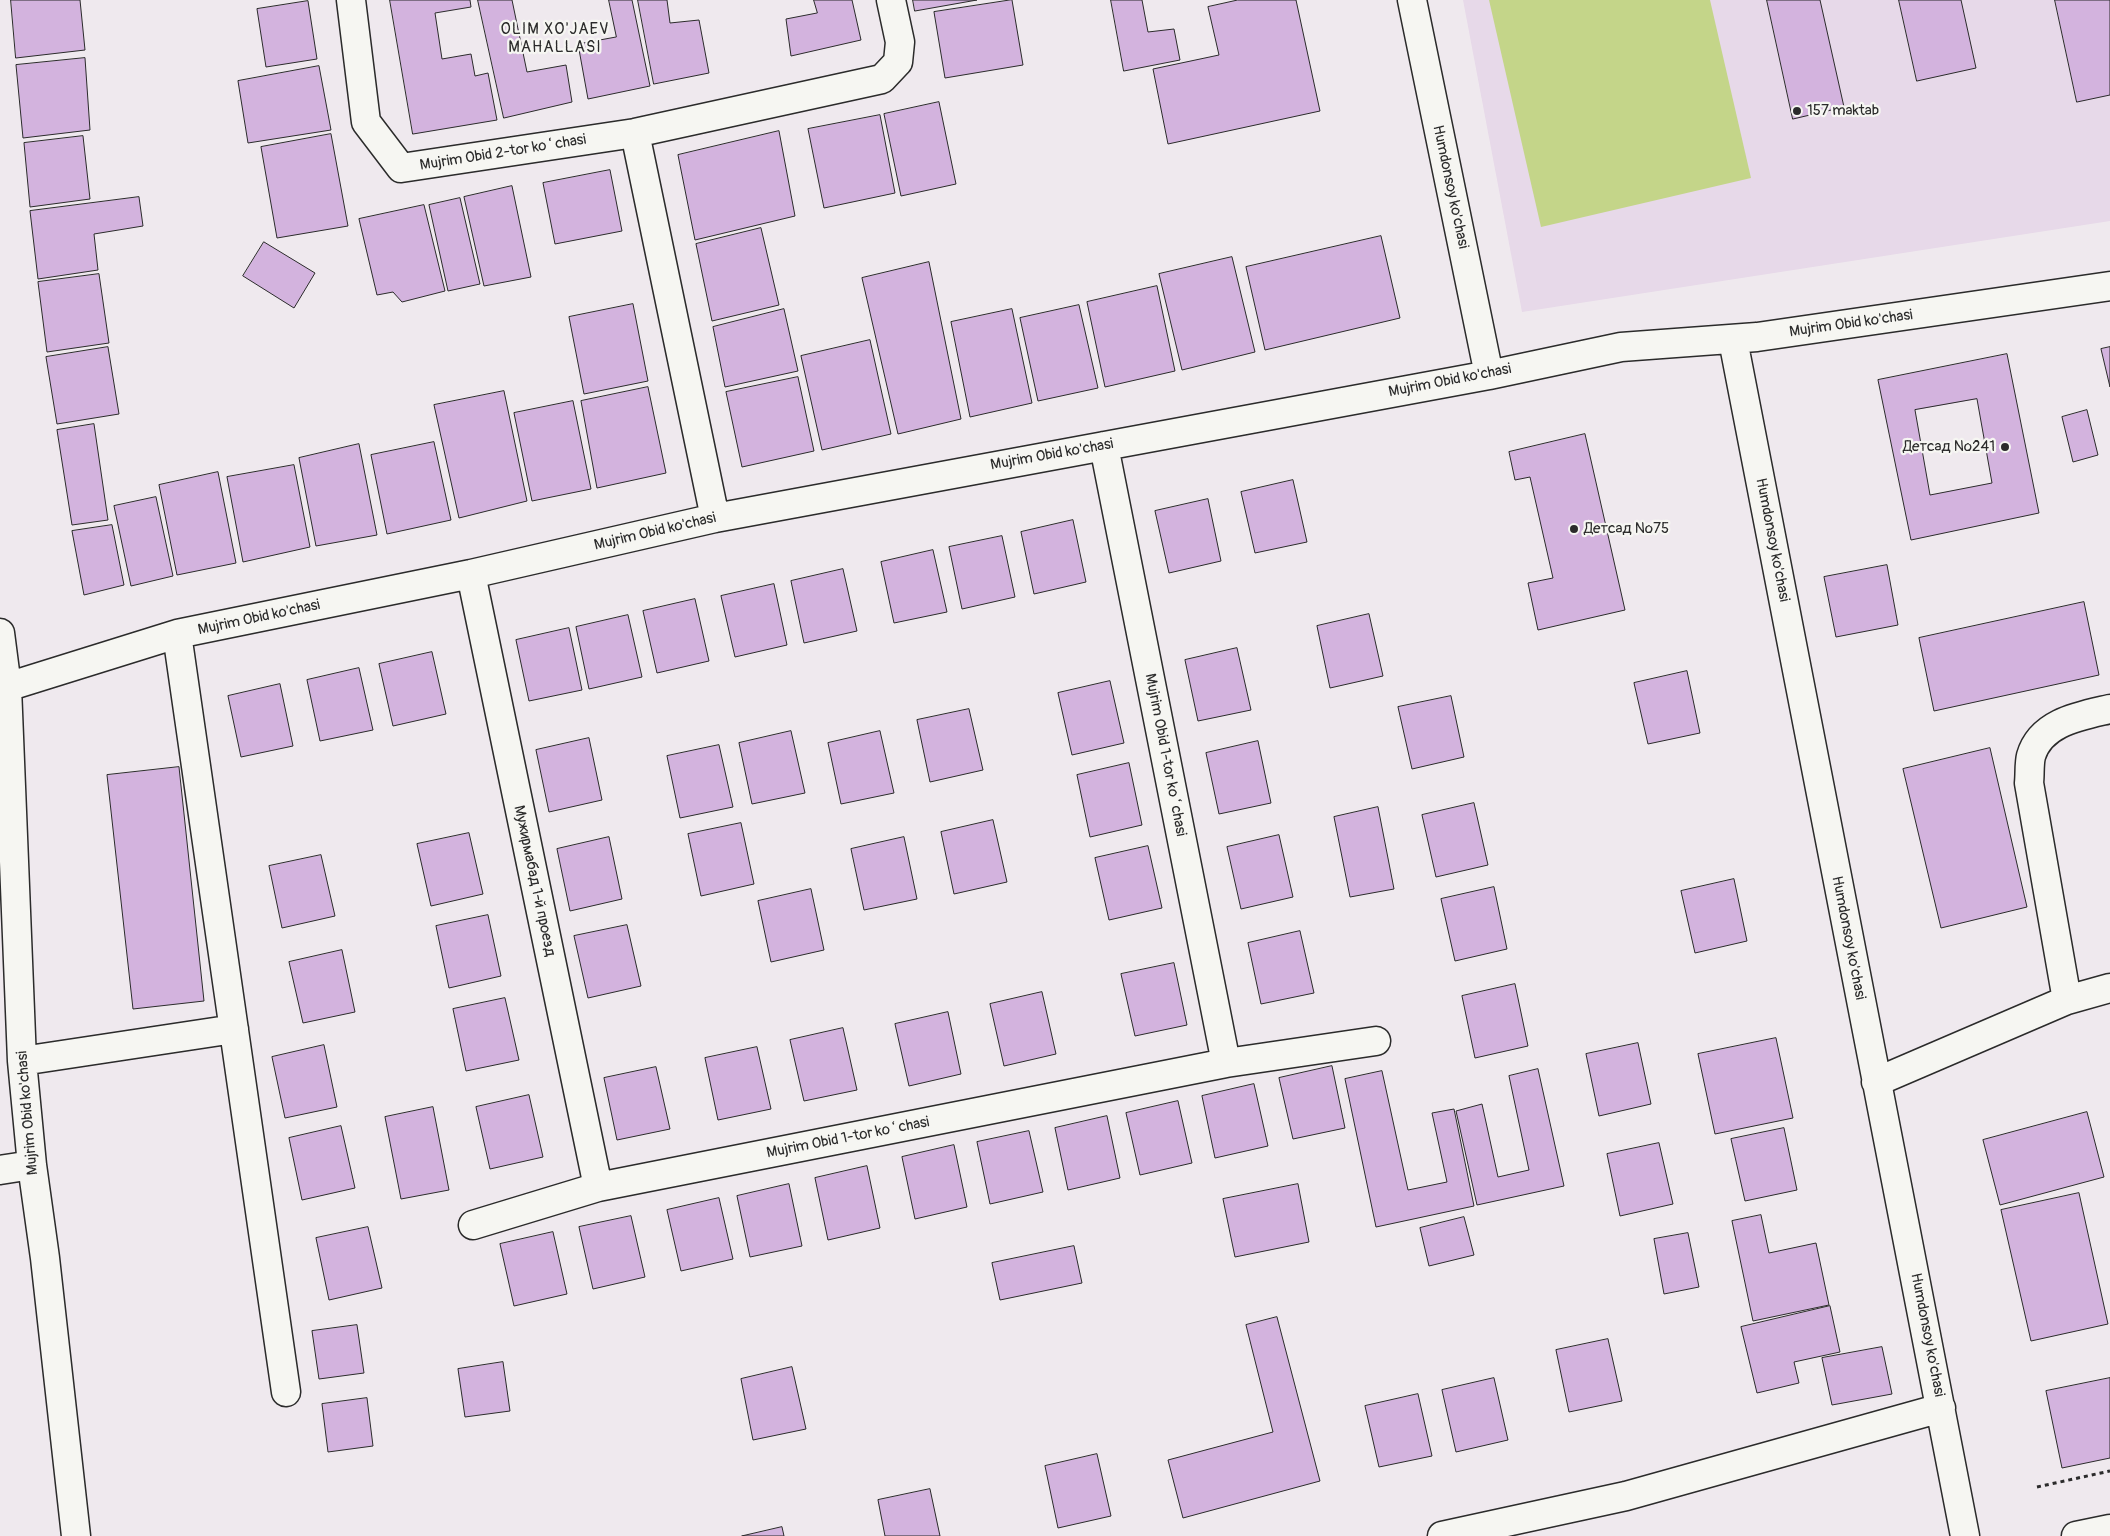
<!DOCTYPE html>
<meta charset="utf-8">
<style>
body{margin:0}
canvas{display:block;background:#efe9ee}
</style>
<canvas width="2110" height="1536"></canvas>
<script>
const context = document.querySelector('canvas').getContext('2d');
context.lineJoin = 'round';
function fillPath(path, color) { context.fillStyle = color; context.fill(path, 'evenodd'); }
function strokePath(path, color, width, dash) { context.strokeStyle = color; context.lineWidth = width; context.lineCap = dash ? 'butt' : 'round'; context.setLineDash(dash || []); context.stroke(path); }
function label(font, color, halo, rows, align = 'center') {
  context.font = font + ' Pangolin,sans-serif'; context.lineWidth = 4.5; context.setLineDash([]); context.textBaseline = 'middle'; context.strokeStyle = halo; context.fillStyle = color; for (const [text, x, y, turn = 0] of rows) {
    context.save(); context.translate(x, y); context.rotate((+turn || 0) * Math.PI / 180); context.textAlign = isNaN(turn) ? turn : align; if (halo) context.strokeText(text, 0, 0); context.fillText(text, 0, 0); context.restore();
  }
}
fillPath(new Path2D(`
 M1463 0H2110V221L1522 312Z`), '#e7d9e9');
fillPath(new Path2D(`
 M1489 0H1710L1751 178 1541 227Z`), '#c4d589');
const building = new Path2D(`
 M11 0H80L85 50 16 58Z
 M390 0H470L471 7 435 13 442 59 471 54 475 76 488 73 497 120 413 134Z
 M478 0H512L527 72 566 65 572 102 504 118Z
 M609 0H632L650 86 588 99 578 44 616 37Z
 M638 0H667L670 23 699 20 709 73 654 84Z
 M814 0H852L861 40 791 56 786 19 817 13Z
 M913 0H977L915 11Z
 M1012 0 1023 65 945 78 934 12Z
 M1111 0H1142L1148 32 1174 29 1180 60 1124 71Z
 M1238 0H1296L1320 111 1168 144 1153 69 1219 55 1208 7Z
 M1767 0H1820L1844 107 1793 119Z
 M1899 0H1961L1976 68 1917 81Z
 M2055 0H2110V95L2077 102Z
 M308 1 317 59 266 67 257 9Z
 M85 58 90 130 23 138 16 65Z
 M319 66 331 130 248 143 238 81Z
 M939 102 956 184 901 196 884 114Z
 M880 115 895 193 824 208 808 129Z
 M779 131 795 216 695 240 678 155Z
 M331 134 348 226 277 238 261 147Z
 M83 136 90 199 30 207 24 143Z
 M610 170 622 231 555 244 543 183Z
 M512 186 531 277 484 286 464 197Z
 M139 197 143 226 94 234 98 270 38 279 30 211Z
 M460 198 480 284 448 291 429 205Z
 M424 205 445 291 402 302 393 292 377 295 359 219Z
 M761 228 779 305 712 321 696 244Z
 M1381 236 1400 318 1265 350 1246 267Z
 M264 242 315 273 294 308 243 276Z
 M1232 257 1255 352 1182 370 1159 274Z
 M929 262 961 419 898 434 862 278Z
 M99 274 109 343 47 352 38 282Z
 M1157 286 1175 371 1105 387 1087 302Z
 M633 304 648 381 584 394 569 317Z
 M1079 305 1098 388 1038 401 1020 318Z
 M784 309 798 371 725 387 713 327Z
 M1012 309 1032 403 970 417 951 322Z
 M870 340 891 434 822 450 801 356Z
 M108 347 119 414 57 424 46 357Z
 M2110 347V387L2101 349Z
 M2007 354 2039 513 1911 540 1878 380ZM1977 399 1992 483 1930 495 1915 410Z
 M798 377 814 451 742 467 726 392Z
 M648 387 666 473 597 488 581 401Z
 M504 391 527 501 459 518 434 405Z
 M573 401 591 489 532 501 514 413Z
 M2087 410 2098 455 2073 462 2062 417Z
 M94 424 108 520 72 525 57 430Z
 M1585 434 1625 610 1538 630 1528 583 1553 578 1530 477 1515 480 1509 452Z
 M434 442 451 520 387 534 371 455Z
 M359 444 377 535 316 546 299 458Z
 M294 465 310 547 243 562 227 477Z
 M218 472 236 563 177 575 159 485Z
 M1293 480 1307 542 1255 553 1241 492Z
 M156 497 173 576 131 586 114 506Z
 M1208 499 1221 561 1169 573 1155 511Z
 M1073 520 1086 582 1034 594 1021 532Z
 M112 525 124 585 84 595 72 531Z
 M1002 536 1015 597 962 609 949 547Z
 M933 550 947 612 894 623 881 562Z
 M1887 565 1898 625 1836 637 1824 577Z
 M843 569 857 631 804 643 791 581Z
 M774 584 787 645 735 657 721 596Z
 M695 599 709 661 657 673 643 611Z
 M2084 602 2099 675 1934 711 1919 638Z
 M1369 614 1383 676 1330 688 1317 626Z
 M628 615 642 677 589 689 576 627Z
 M569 628 582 690 529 701 516 640Z
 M1237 648 1251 710 1198 721 1185 660Z
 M432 652 446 714 393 726 379 664Z
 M359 668 373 730 320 741 307 680Z
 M1687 671 1700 733 1648 744 1634 683Z
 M1110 681 1124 743 1072 755 1058 693Z
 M280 684 293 746 241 757 228 696Z
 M1451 696 1464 757 1412 769 1398 707Z
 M969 709 983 770 930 782 917 720Z
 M791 731 805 793 752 804 739 743Z
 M880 731 894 793 841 804 828 743Z
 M589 738 602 800 549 812 536 750Z
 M1258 741 1271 803 1219 814 1206 753Z
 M719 745 733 807 680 818 667 756Z
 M1990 748 2027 907 1941 928 1903 769Z
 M1129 763 1142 825 1090 837 1077 775Z
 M179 767 204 1001 133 1009 107 775Z
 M1474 803 1488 865 1436 877 1422 815Z
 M1378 807 1394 889 1350 897 1334 817Z
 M993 820 1007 882 954 894 941 832Z
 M741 823 754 884 701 896 688 834Z
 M469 833 483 894 431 906 417 844Z
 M1279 835 1293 897 1241 909 1227 847Z
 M609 837 622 899 570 911 557 849Z
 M904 837 917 899 864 910 851 849Z
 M1148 846 1162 908 1109 920 1095 858Z
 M321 855 335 916 282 928 269 866Z
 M1734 879 1747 941 1695 953 1681 891Z
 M1494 887 1507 949 1455 961 1441 899Z
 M811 889 824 950 771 962 758 901Z
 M488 915 501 976 449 988 436 926Z
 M627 925 641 986 588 998 574 936Z
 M1300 931 1314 993 1261 1004 1248 943Z
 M342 950 355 1012 303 1023 289 962Z
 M1174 963 1187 1025 1135 1036 1121 974Z
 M1515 984 1528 1046 1475 1058 1462 996Z
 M1042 992 1056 1054 1004 1066 990 1004Z
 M505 998 519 1060 466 1071 453 1009Z
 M948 1012 961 1074 909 1086 895 1024Z
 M843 1028 857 1090 804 1101 790 1040Z
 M1776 1038 1793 1118 1715 1134 1698 1054Z
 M1638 1043 1651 1104 1599 1116 1586 1054Z
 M324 1045 337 1107 285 1118 272 1057Z
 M757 1047 771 1109 718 1120 705 1058Z
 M1332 1066 1345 1128 1293 1139 1279 1078Z
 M656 1067 670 1129 617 1140 604 1078Z
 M1538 1069 1564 1186 1477 1205 1456 1111 1482 1104 1498 1177 1529 1170 1509 1076Z
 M1382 1071 1408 1190 1447 1182 1432 1113 1454 1109 1474 1206 1376 1227 1345 1079Z
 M1254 1084 1268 1146 1215 1158 1202 1096Z
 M529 1095 543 1157 490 1169 476 1107Z
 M1178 1101 1192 1163 1140 1175 1126 1113Z
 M433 1107 449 1190 401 1199 385 1117Z
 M2087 1112 2104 1177 2000 1205 1983 1140Z
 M1107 1116 1120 1178 1068 1190 1055 1128Z
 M341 1126 355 1188 302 1200 289 1138Z
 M1784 1128 1797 1190 1745 1201 1731 1139Z
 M1029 1131 1043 1192 990 1204 977 1142Z
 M1659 1143 1673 1204 1620 1216 1607 1154Z
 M954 1145 967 1207 915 1219 902 1157Z
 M867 1166 880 1228 828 1240 815 1178Z
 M789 1184 802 1246 750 1257 737 1196Z
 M1298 1184 1309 1242 1235 1257 1223 1199Z
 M2079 1193 2108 1324 2031 1341 2001 1210Z
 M719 1198 733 1259 681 1271 667 1210Z
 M1761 1215 1769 1253 1816 1243 1829 1305 1753 1321 1732 1221Z
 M631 1216 645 1277 593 1289 579 1227Z
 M1464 1217 1474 1255 1429 1266 1420 1228Z
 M368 1227 382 1288 329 1300 316 1238Z
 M553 1232 567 1294 514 1306 500 1244Z
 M1688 1233 1699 1287 1664 1294 1654 1239Z
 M1074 1246 1082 1283 1000 1300 992 1263Z
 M1830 1306 1840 1352 1794 1362 1799 1383 1757 1393 1741 1327Z
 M1277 1317 1320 1481 1183 1518 1168 1460 1273 1432 1246 1325Z
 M357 1325 364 1373 319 1379 312 1331Z
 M1608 1339 1622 1401 1569 1412 1556 1350Z
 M1882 1347 1892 1394 1832 1405 1822 1358Z
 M503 1362 510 1411 465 1417 458 1369Z
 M792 1367 806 1429 753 1440 741 1379Z
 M1494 1378 1508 1440 1456 1452 1442 1390Z
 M2110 1378V1458L2062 1468 2046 1391Z
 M1418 1394 1432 1456 1379 1467 1365 1406Z
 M367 1398 373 1446 328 1452 322 1404Z
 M1097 1454 1111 1516 1058 1528 1045 1466Z
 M930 1489 940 1536H885L878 1500Z
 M782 1527 784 1536H742Z`);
fillPath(building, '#d3b3de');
strokePath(building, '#2b2b2b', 1);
const minor = new Path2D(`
 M351 0 366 122 401 168 635 133 882 79 898 62 900 42 891 0
 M1412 0 1489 375
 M635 133 715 518
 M1733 340 1965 1536
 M1104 446 1226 1063
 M471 574 598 1187
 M0 633 7 687 22 1061 32 1165 45 1258 76 1536
 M177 634 286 1392
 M7 687 177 634 471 574 715 518 1489 375 1621 347 1757 337 2110 286
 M2067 1000 2029 783C2030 774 2029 764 2031 756 2041 722 2080 716 2110 709
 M22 1061 234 1029
 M1876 1082 2067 1000 2110 988
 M0 1170 32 1165
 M473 1225 598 1187 1226 1063 1376 1041
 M1442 1536 1626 1496 1941 1408`);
const major = new Path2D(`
 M2076 1536 2110 1529`);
strokePath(minor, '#2b2b2b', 31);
strokePath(major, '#2b2b2b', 31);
strokePath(new Path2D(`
 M2037 1487 2110 1471`), '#2b2b2b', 3, [4, 4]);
strokePath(minor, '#f6f6f2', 28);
strokePath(major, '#f6f6f2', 28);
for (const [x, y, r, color] of [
 [1797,111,5,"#2b2b2b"],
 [2005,447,5,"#2b2b2b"],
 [1574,529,5,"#2b2b2b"]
]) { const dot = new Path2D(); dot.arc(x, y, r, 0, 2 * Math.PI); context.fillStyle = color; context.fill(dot); strokePath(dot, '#f6f6f2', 2); }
label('15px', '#2b2b2b', '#f6f6f2', [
 ["157 maktab",1807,111],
 ["Детсад №241",1995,447,"right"],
 ["Детсад №75",1584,529]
], 'left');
label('15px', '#2b2b2b', '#f6f6f2', [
 ["Mujrim Obid 2-tor koʻchasi",503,153,-9],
 ["Humdonsoy ko'chasi",1450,187,78],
 ["Mujrim Obid ko'chasi",1851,324,-8],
 ["Mujrim Obid ko'chasi",1450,381,-11],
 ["Mujrim Obid ko'chasi",1052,455,-10],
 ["Mujrim Obid ko'chasi",655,532,-13],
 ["Humdonsoy ko'chasi",1772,540,79],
 ["Mujrim Obid ko'chasi",259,618,-12],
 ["Mujrim Obid 1-tor koʻchasi",1165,755,79],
 ["Мужирмабад 1-й проезд",534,881,78],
 ["Humdonsoy ko'chasi",1848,938,79],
 ["Mujrim Obid ko'chasi",28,1113,-95],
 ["Mujrim Obid 1-tor koʻchasi",848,1138,-11],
 ["Humdonsoy ko'chasi",1927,1335,79]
]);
context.letterSpacing = '1px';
label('16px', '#2b2b2b', '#f6f6f2', [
 ["OLIM XO'JAEV",555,30],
 ["MAHALLASI",555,48]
]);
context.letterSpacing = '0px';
</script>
